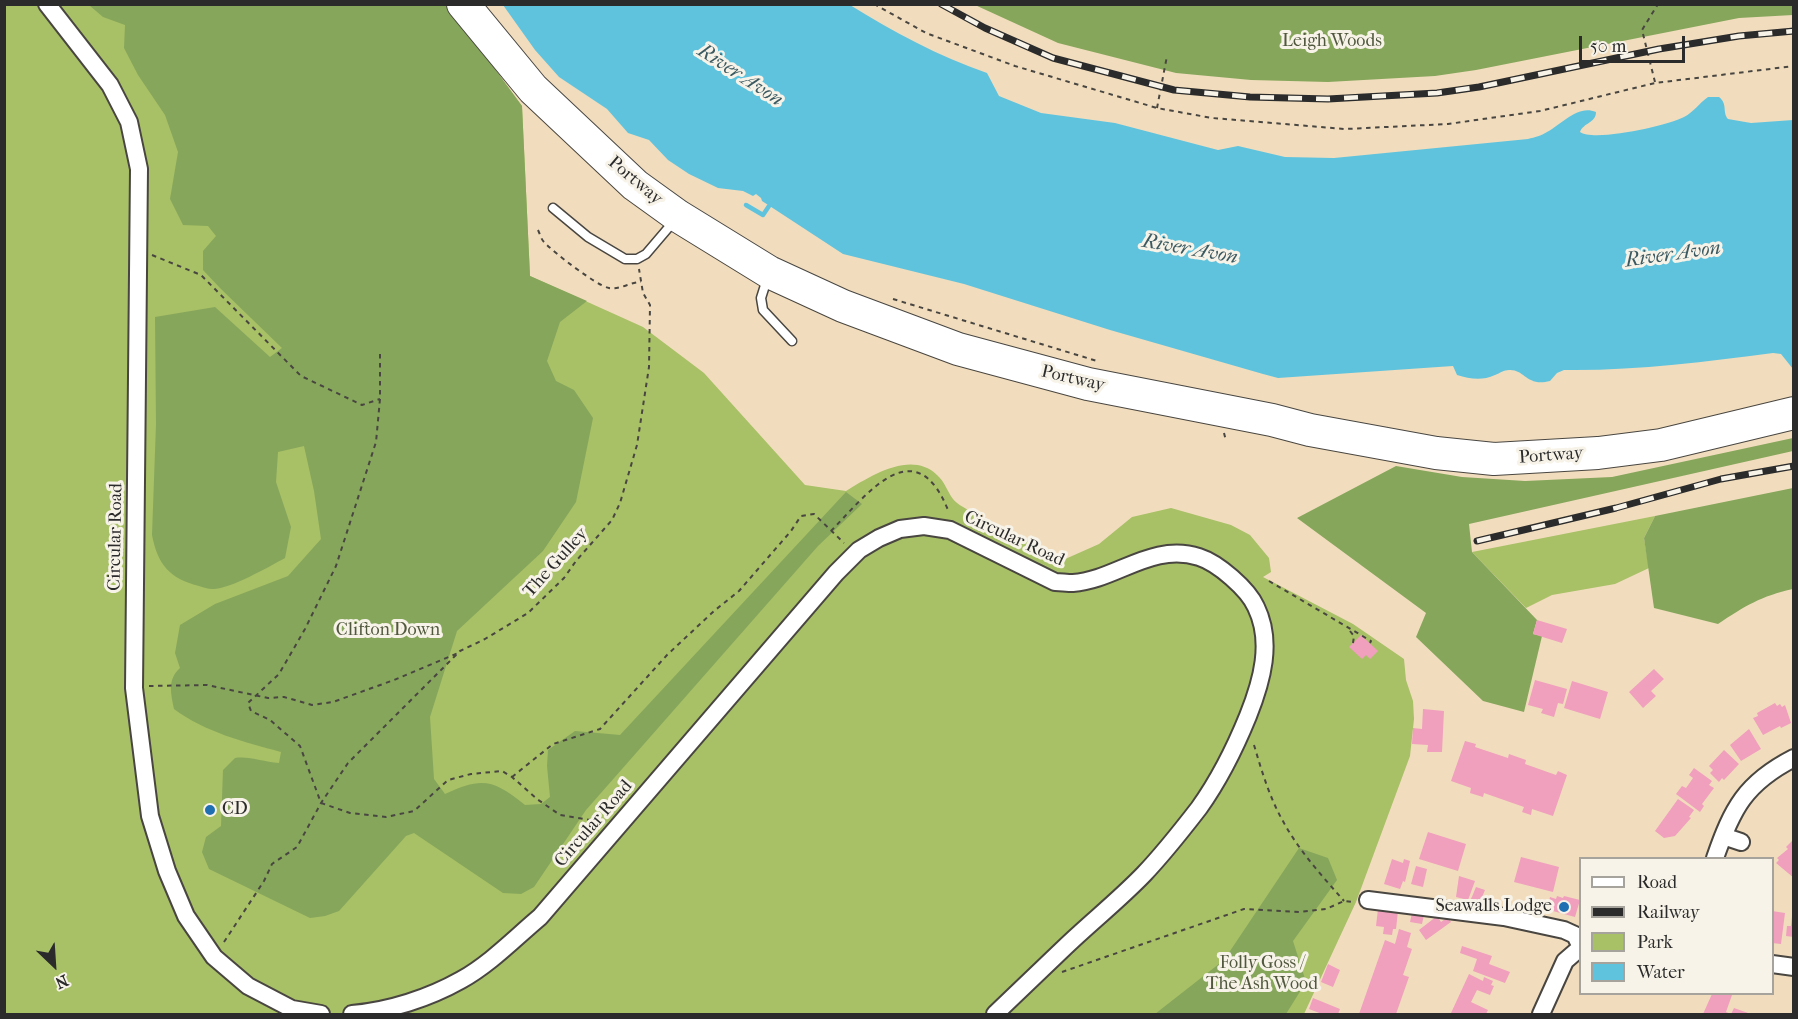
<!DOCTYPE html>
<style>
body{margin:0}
#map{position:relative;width:1798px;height:1019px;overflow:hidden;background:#f1ddbd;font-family:"IM FELL French Canon",serif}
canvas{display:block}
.frame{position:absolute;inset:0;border:6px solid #2b2b2b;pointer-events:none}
.legend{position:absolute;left:1579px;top:857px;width:195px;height:138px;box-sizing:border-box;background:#f7f3e8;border:2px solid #a5a39c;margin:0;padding:8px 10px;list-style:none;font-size:18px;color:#2b2b2b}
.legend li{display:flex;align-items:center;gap:12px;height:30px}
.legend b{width:30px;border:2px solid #a5a39c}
.north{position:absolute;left:24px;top:935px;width:60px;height:60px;-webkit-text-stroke:4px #f7f3e8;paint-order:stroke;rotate:155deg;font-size:16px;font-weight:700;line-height:24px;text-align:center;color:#2b2b2b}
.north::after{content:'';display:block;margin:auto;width:21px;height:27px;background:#2b2b2b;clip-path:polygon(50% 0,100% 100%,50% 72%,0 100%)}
.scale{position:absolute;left:1579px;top:36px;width:106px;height:27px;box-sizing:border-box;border:3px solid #2b2b2b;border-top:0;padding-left:8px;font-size:18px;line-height:21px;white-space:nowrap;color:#2b2b2b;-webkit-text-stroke:4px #f7f3e8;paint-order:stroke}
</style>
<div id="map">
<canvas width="1798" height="1019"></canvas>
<div class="frame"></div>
<ul class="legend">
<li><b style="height:8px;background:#fff"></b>Road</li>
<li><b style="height:8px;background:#2b2b2b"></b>Railway</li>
<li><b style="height:16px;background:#a8c066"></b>Park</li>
<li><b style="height:16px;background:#60c3de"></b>Water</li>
</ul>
<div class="north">N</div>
<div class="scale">50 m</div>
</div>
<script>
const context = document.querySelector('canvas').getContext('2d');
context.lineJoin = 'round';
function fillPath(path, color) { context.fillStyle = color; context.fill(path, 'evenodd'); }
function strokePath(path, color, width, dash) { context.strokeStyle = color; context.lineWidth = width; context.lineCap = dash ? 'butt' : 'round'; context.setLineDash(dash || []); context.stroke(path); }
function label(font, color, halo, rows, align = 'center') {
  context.font = font + ' "IM FELL French Canon",serif'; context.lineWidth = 6; context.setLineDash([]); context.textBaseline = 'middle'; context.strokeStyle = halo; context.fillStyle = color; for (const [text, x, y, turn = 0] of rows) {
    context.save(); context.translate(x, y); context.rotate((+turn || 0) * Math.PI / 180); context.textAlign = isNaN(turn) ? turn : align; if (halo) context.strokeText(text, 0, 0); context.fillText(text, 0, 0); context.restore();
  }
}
fillPath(new Path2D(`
 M5 5H448L522 106 530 276 643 327 704 373 805 485 846 491C871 476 911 450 937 475 945 482 947 491 953 499 956 503 963 507 968 510L1063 560 1099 544 1132 517 1171 508 1231 525 1250 535 1269 558 1271 572 1263 577 1353 624 1404 659 1406 680 1413 701 1414 719 1410 756 1356 902 1304 1014H5Z
 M1655 516 1644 538 1649 568 1615 584 1552 595 1526 608 1472 552Z`), '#a8c066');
fillPath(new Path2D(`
 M1793 4V15L1739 18 1476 70 1435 76 1328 82 1251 80 1176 73 1058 43 975 5Z
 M89 5H448L522 106 530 276 587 301 560 322 547 361 556 381 574 390 593 418 576 502 543 551 457 631 430 717 434 779 445 794C482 777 493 779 525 805L541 804 550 797 547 766 548 750 575 731 620 735 846 492 862 504 818 546 586 810 534 887 521 894 503 893 414 833 406 836 339 911 325 916 310 918 209 869 202 852 206 837 221 826 223 770 235 758C250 756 263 762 279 763L281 752C244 742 205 732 174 709 171 693 167 680 180 668L175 653 180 625 215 604 288 576 321 539 314 491 304 446 278 452 276 482 291 527 285 558C270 566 229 590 212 589 208 589 203 587 199 586 169 578 158 565 152 535L156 424 155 317 215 307 270 357 282 348 221 289 203 270V251L216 236 208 226 183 225 170 199 178 152 165 115 138 75 124 48 125 25 103 17Z
 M1793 438V451L1469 524 1472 552 1537 620 1533 634 1542 636 1524 712 1483 701 1416 637 1426 613 1297 518 1396 466 1462 477 1525 481 1612 477Z
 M1793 488V589C1761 596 1745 606 1718 624L1654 608 1644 538 1655 516Z
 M1299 848 1328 858 1337 880 1293 941 1306 982 1286 1014H1155L1224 960Z`), '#86a65b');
fillPath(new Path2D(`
 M503 5H850C894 32 938 56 987 73L999 96 1041 113 1115 123 1218 150 1238 146 1285 157 1334 158 1528 139C1535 137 1541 136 1547 132 1562 124 1578 104 1596 112 1596 123 1583 123 1580 132 1594 142 1667 126 1684 117 1694 112 1699 103 1708 97H1719C1728 104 1722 112 1728 119L1751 123 1793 120V369L1781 354 1773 353C1703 362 1634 371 1564 370L1557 373 1550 381C1526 387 1525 369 1509 370 1504 370 1500 373 1495 375 1482 381 1470 379 1457 375L1453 366 1278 378 1263 374 1110 330 964 284 843 254 762 201 761 198 756 194 753 196 743 191 718 188 689 174 668 160 649 140 628 133 607 109 559 77 535 50Z`), '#60c3de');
strokePath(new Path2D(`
 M746 205 763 215 769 206`), '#60c3de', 4.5);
fillPath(new Path2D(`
 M1537 620 1567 629 1562 643 1533 634Z
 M1361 635 1378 651 1370 659 1366 655 1362 659 1349 647Z
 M1654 669 1664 679 1651 691 1656 696 1643 708 1629 692Z
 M1535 680 1567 689 1563 704 1558 703 1554 717 1541 713 1543 709 1528 705Z
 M1572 681 1608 692 1600 719 1564 708Z
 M1775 703 1777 706 1780 704 1782 707 1785 705 1791 723 1781 728 1780 726 1763 735 1753 718 1758 716 1757 713Z
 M1423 709 1444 711 1442 752H1427L1428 745 1412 744 1413 728 1422 729Z
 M1749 729 1761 749 1741 761 1730 745Z
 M1465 741 1476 744 1475 747 1508 758 1509 754 1526 760 1525 764 1556 775 1558 771 1567 775 1553 816 1532 809 1531 815 1522 812 1524 807 1484 793 1483 797 1470 793 1471 788 1451 781Z
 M1724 750 1739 764 1724 780 1722 778 1719 782 1710 773 1713 770 1709 766Z
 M1694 768 1712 781 1709 785 1714 788 1702 804 1704 806 1700 812 1676 794 1682 786 1686 788 1693 778 1689 775Z
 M1678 799 1694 810 1689 817 1691 818 1675 836 1664 838 1655 831Z
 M1428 832 1466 844 1458 871 1419 859Z
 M1794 839V878L1776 863 1779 860 1777 858 1788 849 1786 847Z
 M1521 857 1559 867 1553 892 1514 882Z
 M1392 859 1403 863 1404 859 1410 861 1405 882 1403 881 1400 889 1384 884Z
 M1416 866 1427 869 1423 887 1411 884Z
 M1459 876 1475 881 1468 900 1456 897Z
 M1476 887 1485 890 1480 902 1471 899Z
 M1557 896 1563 898 1564 896 1580 900 1575 917 1553 911 1554 908 1548 906 1550 897 1556 899Z
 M1378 909 1398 911 1396 929H1393L1392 935 1383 934 1384 927 1376 926Z
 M1772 911 1785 913 1781 944 1772 943Z
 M1412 913 1424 915 1422 924 1410 922Z
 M1437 916 1441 922 1448 917 1451 922 1426 940 1419 930Z
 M1792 916 1794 917V937L1786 936 1787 926H1791Z
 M1399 929 1411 933 1407 947 1412 949 1403 975 1409 977 1396 1014H1359L1385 940 1395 944Z
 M1462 946 1492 956 1489 964 1510 972 1505 983 1473 971 1477 959 1460 953Z
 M1328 964 1340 970 1333 987 1321 982Z
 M1469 974 1483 981 1484 977 1493 981 1491 985 1494 986 1490 995 1477 990 1471 1002 1488 1010 1486 1014 1451 1013Z
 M1712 994 1732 995 1726 1012 1731 1014 1734 1008 1751 1014H1703Z
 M1313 998 1340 1009 1338 1014H1322L1309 1009Z`), '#f09fbd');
const lane = new Path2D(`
 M553 208 588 237 625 259H637L646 254 675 220
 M767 279 761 298 763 310 792 341`);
const street = new Path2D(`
 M47 4 110 85 129 122 139 169 134 688 150 816 167 871 186 916 214 957 248 986 292 1009 321 1014
 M1723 836 1741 842
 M1715 858C1732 809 1745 783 1794 758
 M1368 900 1504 917 1564 930 1575 935 1580 945
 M1772 964 1794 967
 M352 1014C389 1011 429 998 461 980 490 964 515 938 540 917L836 573 859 550 879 538 900 529 924 526 950 530 1055 582C1060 582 1067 583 1073 583 1116 580 1152 542 1199 557 1218 563 1248 589 1256 607 1273 642 1262 681 1248 716 1235 748 1219 780 1199 808 1182 830 1163 854 1144 874 1119 900 1090 923 1064 948 1041 970 1018 992 995 1014
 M1541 1014 1565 961 1580 948`);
const highway = new Path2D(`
 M463 4 533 89 635 185 678 216 769 272 843 306 958 349 1088 384 1272 420 1310 430 1436 453 1494 459 1598 453 1661 445 1794 413`);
strokePath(lane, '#494641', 11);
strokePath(street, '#494641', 20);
strokePath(highway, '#494641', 34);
strokePath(new Path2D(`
 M874 4 926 33 1015 66 1157 108 1212 118 1345 129 1448 124 1540 111 1655 83 1794 66
 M1655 82 1642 30 1658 4
 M1157 108 1167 56
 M538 230C540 234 541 239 544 242 553 252 597 286 609 288 620 290 630 282 641 282
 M152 255 201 275 301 376 362 405 380 399
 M893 299 1097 361
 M380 354V399L376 442 336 566 305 629 279 674 248 703 251 711 270 720 300 746 321 803 350 813 386 817 414 811 448 780 471 774 502 771 512 777 537 799 560 815 602 822
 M1224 433 1226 441
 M831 531C867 494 915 429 948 510
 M1269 581 1371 641 1370 643
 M1350 631 1354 636 1353 643
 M149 686 207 685 268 698 284 697 312 705 333 702 394 680 458 653
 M1254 745C1262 772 1270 799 1284 823 1300 852 1323 877 1344 901
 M512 777 553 744 600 729 667 655 714 611 739 591 791 531 801 516 814 514 844 543
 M224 942 264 881 272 864 297 847 321 803 348 763 460 651 485 639 528 613 564 578 576 561 612 520 620 503 637 445 649 367 650 305 643 293 639 269
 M1062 972 1244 909 1299 912 1326 909 1344 901 1353 902`), '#494641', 2, [4.5, 4.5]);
strokePath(lane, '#fff', 8);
strokePath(street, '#fff', 16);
strokePath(highway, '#fff', 32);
const rail = new Path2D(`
 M941 4 985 28 1053 58 1174 90 1250 97 1328 99 1437 93 1479 87 1659 49 1739 36 1794 31
 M1477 541 1616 508 1721 479 1794 466`);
strokePath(rail, '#2b2b2b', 7);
strokePath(rail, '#f7f3e8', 4.5, [14]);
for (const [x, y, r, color] of [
 [210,810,6,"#1f6fb2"],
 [1564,907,6,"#1f6fb2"]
]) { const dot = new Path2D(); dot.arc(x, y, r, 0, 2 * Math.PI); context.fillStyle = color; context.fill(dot); strokePath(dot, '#f7f3e8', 2); }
label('18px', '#50583d', '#f7f3e8', [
 ["Leigh Woods",1332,42],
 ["Clifton Down",388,631],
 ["Folly Goss /",1262,964],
 ["The Ash Wood",1262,985]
]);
label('18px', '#2b2b2b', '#f7f3e8', [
 ["Portway",635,181,40],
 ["Portway",1073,379,13],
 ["Portway",1551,456,-4],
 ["Circular Road",116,537,-89],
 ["Circular Road",1014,539,25],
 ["The Gulley",556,563,-48],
 ["Circular Road",594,824,-49]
]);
label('18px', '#2b2b2b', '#f7f3e8', [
 ["CD",222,810],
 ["Seawalls Lodge",1552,907,"right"]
], 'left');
label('italic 20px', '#3b5961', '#f7f3e8', [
 ["River Avon",740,76,33],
 ["River Avon",1190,250,10],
 ["River Avon",1673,255,-8]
]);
</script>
